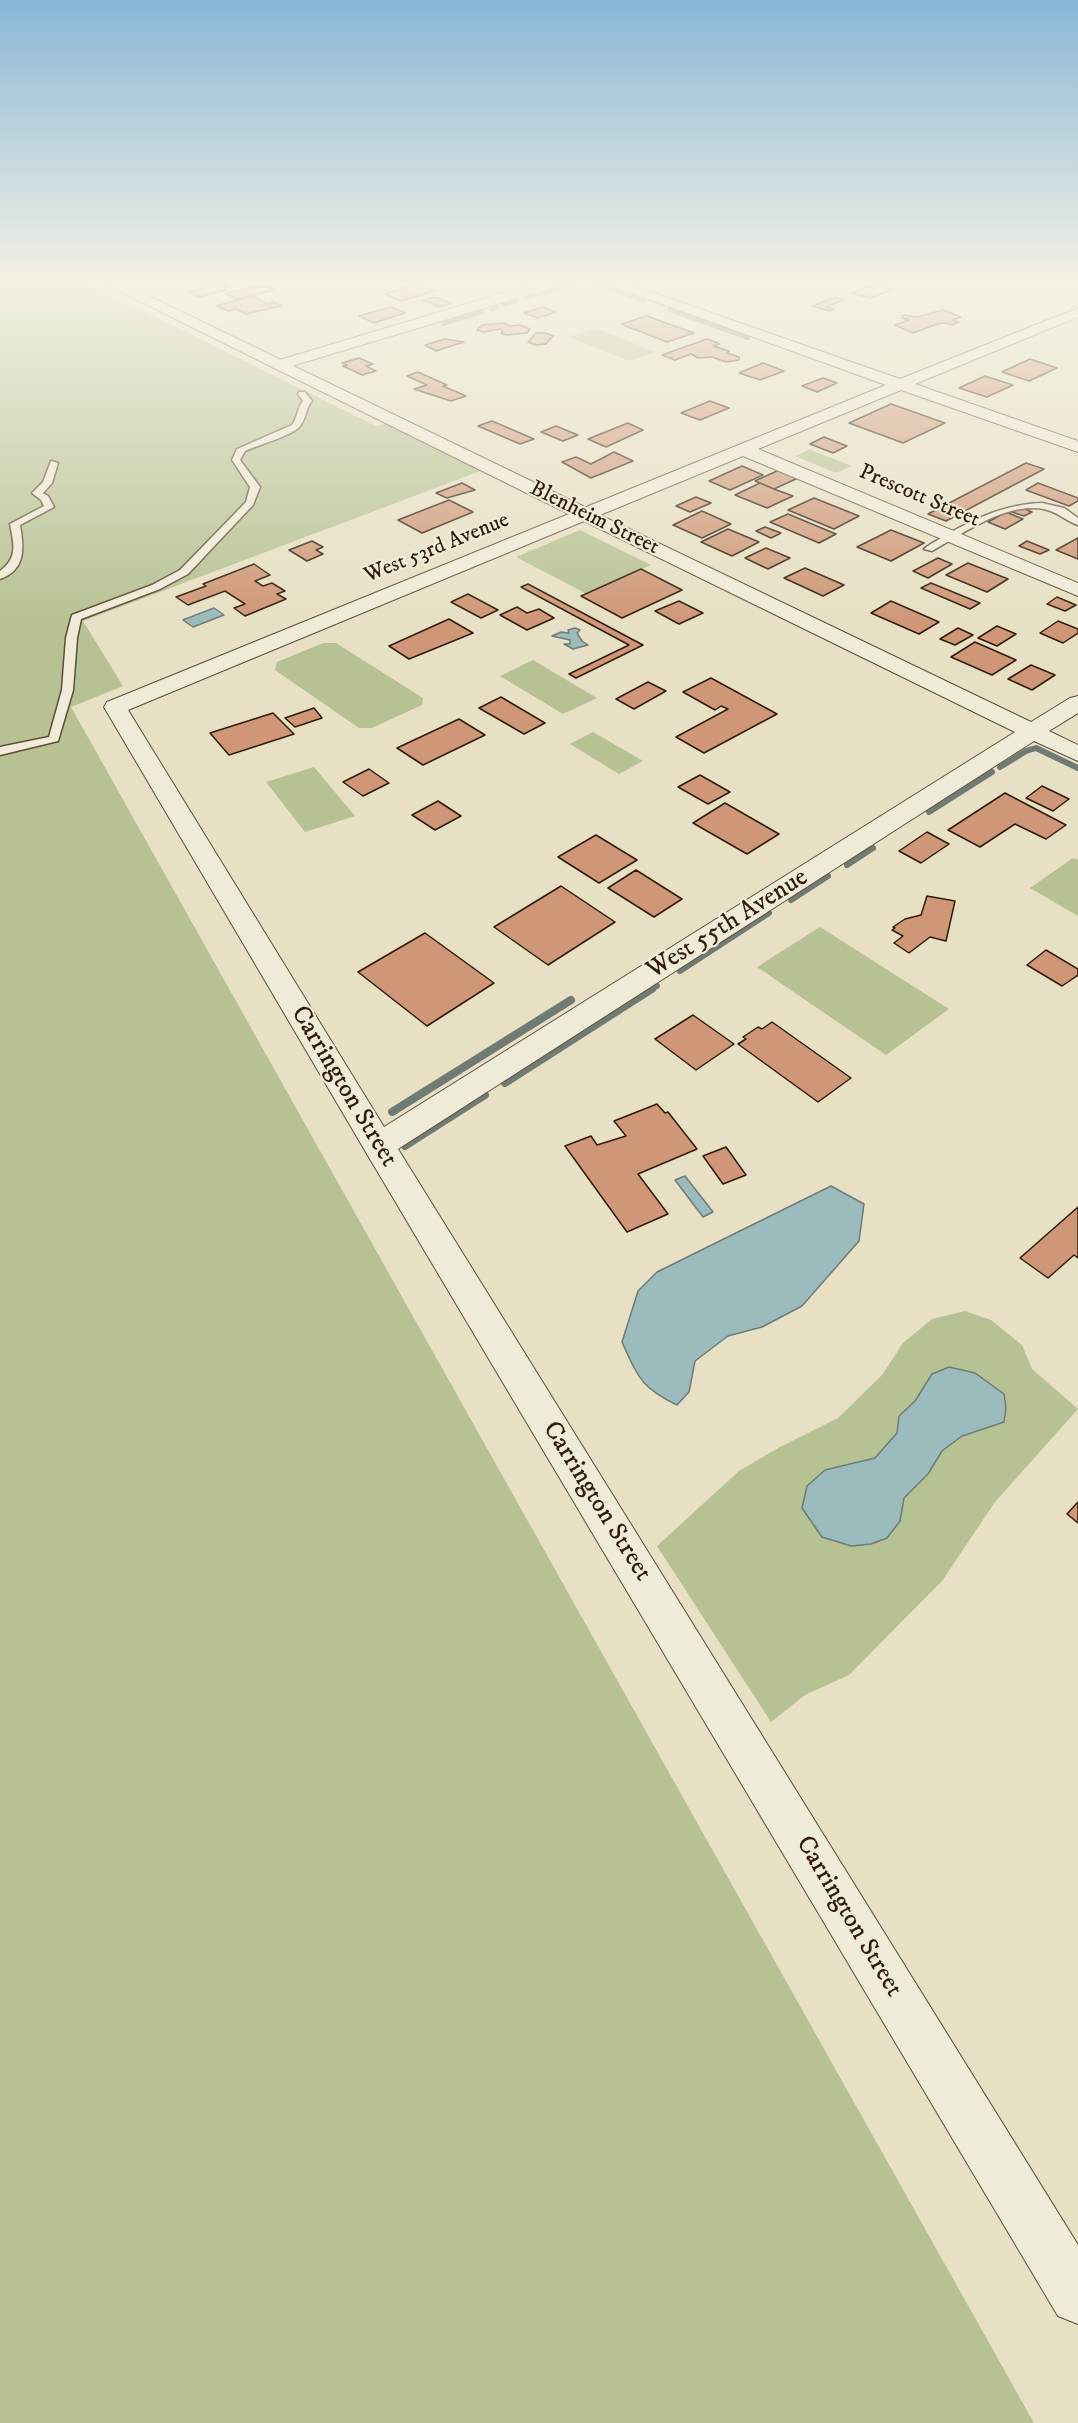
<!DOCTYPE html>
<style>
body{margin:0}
canvas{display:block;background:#e7e0c4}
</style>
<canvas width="1078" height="2423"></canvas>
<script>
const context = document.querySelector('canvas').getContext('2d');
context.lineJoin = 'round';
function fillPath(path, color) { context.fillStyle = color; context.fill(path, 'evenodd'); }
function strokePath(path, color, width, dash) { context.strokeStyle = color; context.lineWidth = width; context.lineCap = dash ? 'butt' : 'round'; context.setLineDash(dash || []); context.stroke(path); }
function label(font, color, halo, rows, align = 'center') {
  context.font = font + ' "IM FELL DW Pica",serif'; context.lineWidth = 4.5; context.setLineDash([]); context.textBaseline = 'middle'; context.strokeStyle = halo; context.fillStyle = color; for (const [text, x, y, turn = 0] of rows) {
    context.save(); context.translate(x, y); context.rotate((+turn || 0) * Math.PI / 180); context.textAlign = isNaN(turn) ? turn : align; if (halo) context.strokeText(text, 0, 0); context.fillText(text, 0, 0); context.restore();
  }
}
fillPath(new Path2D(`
 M87 283 376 426 388 423 483 470 83 621 123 686 71 707 1034 2423H0V284Z
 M596 328 656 352 629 361 569 337Z
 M811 449V450L852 466 836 473 795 456Z
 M580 530 651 565 587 594 516 557Z
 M323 643H336L423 698 422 705 372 728H359L275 670 277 662Z
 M533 660 597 698 563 714 500 676Z
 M593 732 643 761 619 774 570 744Z
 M314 767 355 816 305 832 266 782Z
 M1073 858 1078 860V916L1030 888Z
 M820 927 949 1009 886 1055 757 967Z
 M965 1311 991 1320 1022 1345 1032 1369 1078 1409 995 1502 942 1581 849 1675 805 1695 771 1722 657 1546 739 1471 780 1447 838 1418 882 1375 903 1343 932 1319Z`), '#b6c294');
const water = new Path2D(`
 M214 608 224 615 193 627 183 620Z
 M575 628 580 630 577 633 582 641 588 645 573 649 564 644H570V640L552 636 561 632 569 633 568 630Z
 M685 1176 713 1212 703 1217 675 1180Z
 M831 1186 864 1204 859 1241 802 1306 762 1327 728 1336 695 1361 689 1392 677 1405C641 1388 638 1377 622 1342L638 1291 657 1272Z
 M949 1367 975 1373 1004 1394 1006 1408 1004 1422 962 1436 942 1451 928 1474 904 1498 900 1521 887 1538 871 1544 851 1546 822 1537 802 1508 807 1486 825 1470 875 1458 897 1433 899 1416 915 1401 932 1374Z`);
fillPath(water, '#9bbbbd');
strokePath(water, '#707b75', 1.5);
strokePath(new Path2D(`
 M595 283 644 301
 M544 293 574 283
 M525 298 541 294
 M503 305 517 301
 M492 309 497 307
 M670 310 748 338
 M443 324 482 312`), '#707b75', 4);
strokePath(new Path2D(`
 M1000 767 1026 751 1036 748 1078 768
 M929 812 992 772
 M847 865 873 848
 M791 900 828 876
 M680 971 769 913
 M650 990 657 986`), '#707b75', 6);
strokePath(new Path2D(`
 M505 1083 652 989
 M392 1112 571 1000
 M405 1146 485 1095`), '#707b75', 8);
const building = new Path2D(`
 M206 283H230L228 287H223L226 290 199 297 189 292 203 288Z
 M417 284 434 291 401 301 385 294Z
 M875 284 894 289 870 298 851 293Z
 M265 286 274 290 236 299 225 294 253 287 257 288Z
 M252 296 268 304 273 302 281 306 246 314 236 309 229 311 216 306Z
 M435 297 451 303 440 307 423 300Z
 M835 297 844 300 826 307 834 309 829 311 812 306Z
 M390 307 405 313 374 323 359 316Z
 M542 307 556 312 538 318 524 313Z
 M943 310 961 317 952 320 959 322 952 325 945 323 938 324 913 333 895 325 909 320 902 318 903 315 917 317Z
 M647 316 694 333 667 342 621 324Z
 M503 323 510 326 520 325 530 329 527 333 506 335 501 333 503 331 500 329 483 332 477 330 482 325Z
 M536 333H545L553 336 546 344 535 345 528 342Z
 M445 339 464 342 436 351 425 345Z
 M707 339 720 344 713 346 729 351 727 353 739 357V360L726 362 712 357 698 358 691 354 675 360 662 355Z
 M359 358 373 364 366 366 376 371 362 375 343 366 347 365 342 363Z
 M1030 359 1057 368 1029 381 1002 372Z
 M763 363 784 371 760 380 739 373Z
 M418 372 447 385 443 386 466 396 451 401 414 389 427 385 407 376Z
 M985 376 1013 385 987 397 959 388Z
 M823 378 837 383 817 392 802 386Z
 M710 401 729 408 700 420 681 413Z
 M891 404 945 423 903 443 849 423Z
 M492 421 534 439 520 444 478 426Z
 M628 423 643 430 606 447 588 439Z
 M556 426 578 435 563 441 541 432Z
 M824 437 847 446 833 453 810 444Z
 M614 452 633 461 591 478 562 462 576 457 591 464Z
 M1026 463 1044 469 946 521 928 514Z
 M742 466 763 475 730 490 709 481Z
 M779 470 798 478 774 489 755 481Z
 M462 483 475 490 447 498 436 493Z
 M760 483 774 489 793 496 767 508 735 495Z
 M1038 483 1078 498V501L1069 506 1026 490Z
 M696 497 711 503 690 512 676 506Z
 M814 498 859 516 834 529 788 510Z
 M449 500 473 512 422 533 398 520Z
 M1020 507 1032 512 1024 516 1012 512Z
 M702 511 731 524 702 538 673 525Z
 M1006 512 1023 519 1005 529 988 522Z
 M788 514 836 534 819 543 770 522Z
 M765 527 781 533 771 538 756 531Z
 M728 529 759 542 732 556 701 542Z
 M891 530 924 543 891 561 857 547Z
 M1078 538V559L1056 550Z
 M312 541 323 547 316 550 323 554 307 561 289 550Z
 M1027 541 1049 550 1040 554 1019 546Z
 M766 548 790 558 768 569 745 558Z
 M938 558 952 564 928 578 913 571Z
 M968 563 1008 579 987 592 946 575Z
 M254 564 270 575 255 581 263 586 272 583 285 591 277 594 286 599 245 616 234 608 245 604 225 591 188 605 176 597 206 586 203 584Z
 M805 568 844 585 823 596 784 578Z
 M641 569 682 590 622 618 581 596Z
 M931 583 980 603 970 609 921 588Z
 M528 584 643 645 576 678 569 674 629 645 521 587Z
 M468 594 498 610 481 618 451 602Z
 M1057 597 1076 605 1065 611 1047 604Z
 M679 601 703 613 679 624 655 611Z
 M891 601 939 622 919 634 871 613Z
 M517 607 527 613 539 609 554 618 527 630 500 615Z
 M449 619 473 633 409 659 389 646Z
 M1058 621 1078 629V633L1063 643 1040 633Z
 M997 626 1016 634 997 646 978 638Z
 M958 628 973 635 955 645 940 639Z
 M975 642 1016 660 992 675 951 657Z
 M1031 665 1055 675 1032 690 1008 679Z
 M711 678 777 714 704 753 676 737 728 709 721 706 715 710 683 692Z
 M648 682 666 691 634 709 616 699Z
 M501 697 545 723 524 734 479 708Z
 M314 708 322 718 295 727 285 718Z
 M273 713 294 734 229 755 210 733Z
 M459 719 485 735 423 765 397 748Z
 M369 769 389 783 363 796 343 782Z
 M700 775 730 792 708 804 678 787Z
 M1042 786 1069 799 1053 811 1026 798Z
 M1005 793 1066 825 1046 839 1015 824 980 847 948 830Z
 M438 801 461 816 435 830 412 815Z
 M725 803 779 834 747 854 693 823Z
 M927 832 949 844 921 863 899 851Z
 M596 835 637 860 599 883 558 857Z
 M636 870 682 899 654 917 608 888Z
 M561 886 615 922 548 965 494 927Z
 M927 896 955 901 946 941 930 937 909 953 894 943 903 936 892 930 895 928 893 927 905 919 921 915Z
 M425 933 494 983 427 1026 358 972Z
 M1046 950 1078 969V975L1062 986 1027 965Z
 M693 1015 734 1044 696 1070 655 1039Z
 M772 1022 851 1078 818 1102 738 1044 746 1039 743 1037 758 1027 762 1029Z
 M657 1104 665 1113 668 1112 697 1149 638 1174 668 1214 627 1232 565 1146 591 1136 597 1145 626 1136 614 1121Z
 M726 1147 746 1175 723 1184 703 1156Z
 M1078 1207V1258L1074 1255 1048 1278 1020 1258Z
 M1078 1502V1523L1067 1514Z`);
fillPath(building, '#cf9778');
strokePath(building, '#301c09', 1.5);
const service = new Path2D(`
 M299 392H305L312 401C305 409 307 417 300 426 292 436 258 445 245 451L240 460 260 487 253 505 188 574 160 589 81 619 77 638 73 690 58 741 0 755V747L49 737 62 690 66 638 72 615 152 585 180 570 246 502 250 487 232 460 237 449 292 425C298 417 297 408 303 401L298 394Z
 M51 461 58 463 52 483 43 493 48 496 54 507 20 525C24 548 26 570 0 579V571C18 558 14 544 10 524L44 506 41 500 32 493 43 482Z
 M1042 503 1064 508 1078 518V525C1066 521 1058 512 1044 509 1006 502 964 533 932 551L924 549C931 543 940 539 948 534 978 517 1007 504 1042 503Z`);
const minor = new Path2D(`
 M536 283H560L558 286 285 368H273L271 365 273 362Z
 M604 283H626L900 379 1078 308V317L915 384 1078 441V452L901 390 758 449 1078 583V596L743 456 600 515 1031 722 1070 698 1078 696V713L1049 731 1078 745V761L1034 741 398 1149 1078 2245V2324L1058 2316 367 1154 104 707 107 702 886 385ZM584 521 1015 732 384 1127 128 710Z`);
const tertiary = new Path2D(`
 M103 283H122L591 510 593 514 591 518H577Z`);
strokePath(service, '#5e4d38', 3);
strokePath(minor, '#5e4d38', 2);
strokePath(tertiary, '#5e4d38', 2);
fillPath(service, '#efebd9');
fillPath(minor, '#efebd9');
fillPath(tertiary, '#efebd9');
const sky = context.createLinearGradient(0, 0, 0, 623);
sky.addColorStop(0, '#89b7d7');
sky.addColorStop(0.45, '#f4f1e4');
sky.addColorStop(1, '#f4f1e400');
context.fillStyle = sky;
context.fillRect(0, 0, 1078, 623);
label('22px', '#301c09', '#efebd9', [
 ["Prescott Street",919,497,23],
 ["Blenheim Street",594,519,26],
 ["West 53rd Avenue",437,549,-22]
]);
label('26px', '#301c09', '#efebd9', [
 ["West 55th Avenue",728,925,-32],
 ["Carrington Street",343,1087,59],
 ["Carrington Street",596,1502,58],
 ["Carrington Street",848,1917,59]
]);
</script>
